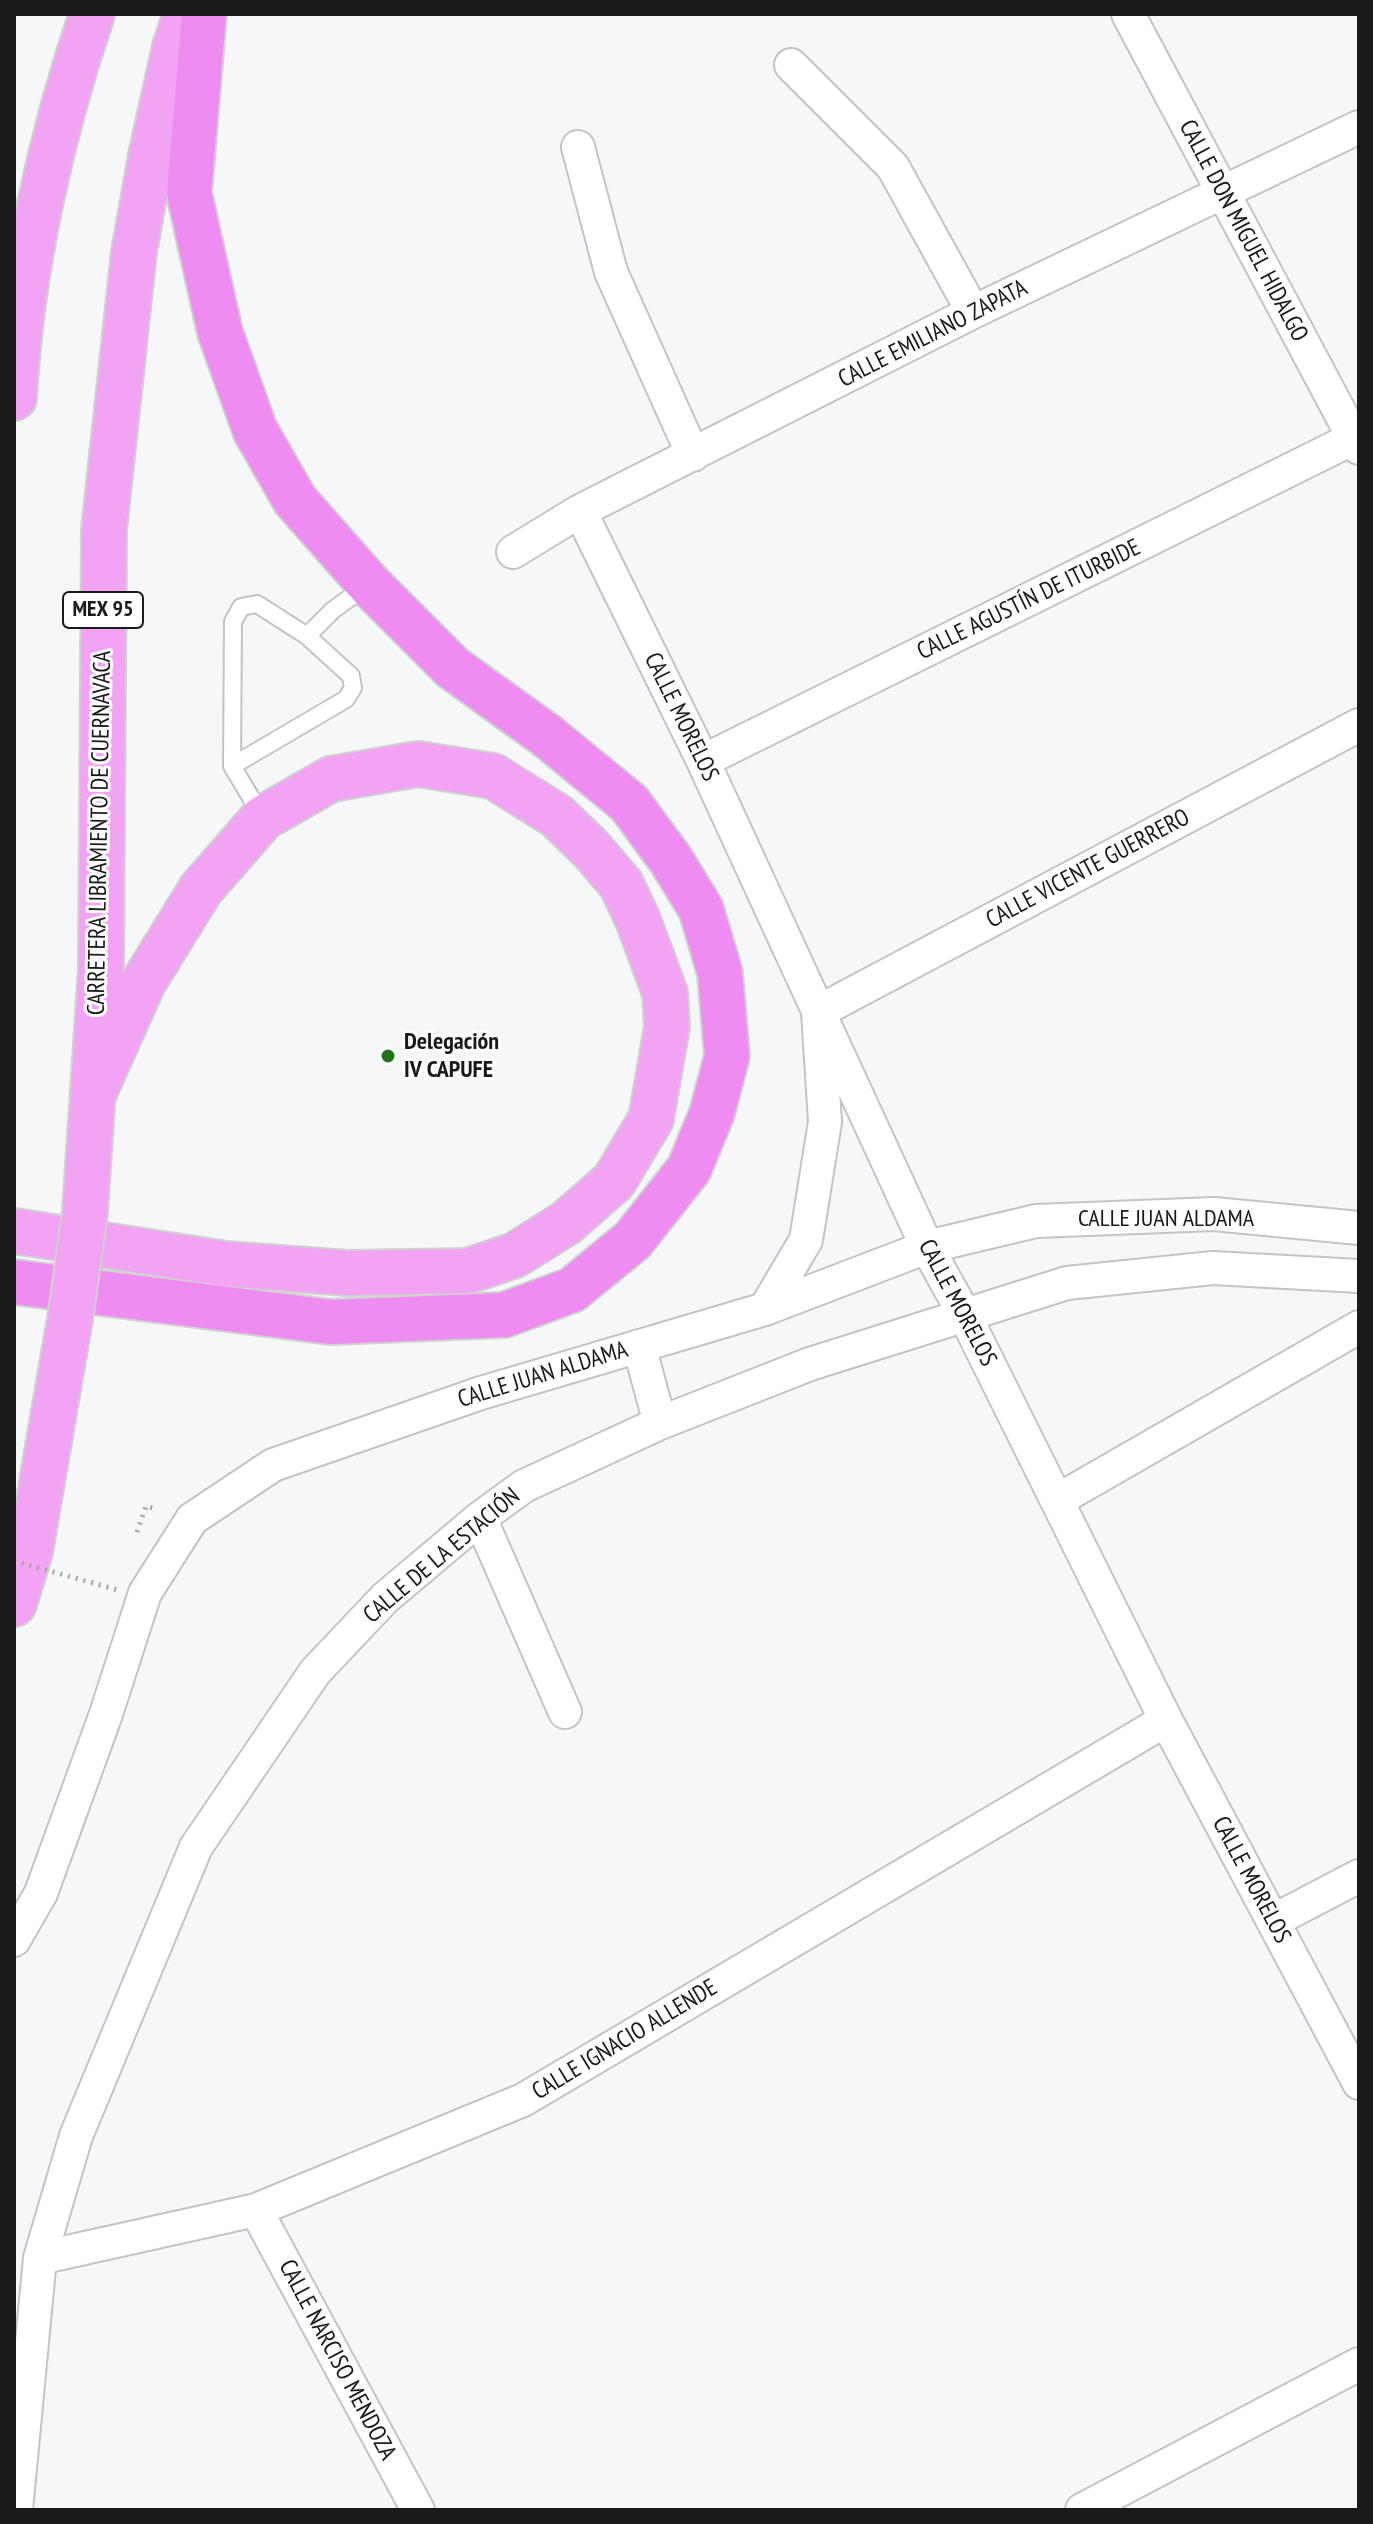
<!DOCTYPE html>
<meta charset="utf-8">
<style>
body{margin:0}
#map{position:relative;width:1373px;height:2524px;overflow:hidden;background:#f5f7f9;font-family:"PT Sans Narrow",sans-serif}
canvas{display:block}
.frame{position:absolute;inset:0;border:16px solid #1a1a1b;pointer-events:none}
</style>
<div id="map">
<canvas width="1373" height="2524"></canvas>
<div class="frame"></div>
</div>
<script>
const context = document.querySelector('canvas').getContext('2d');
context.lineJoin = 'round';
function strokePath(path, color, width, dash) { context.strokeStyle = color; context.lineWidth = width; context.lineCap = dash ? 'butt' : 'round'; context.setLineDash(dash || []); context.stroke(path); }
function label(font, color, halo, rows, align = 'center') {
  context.font = font + ' "PT Sans Narrow",sans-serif'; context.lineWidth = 6; context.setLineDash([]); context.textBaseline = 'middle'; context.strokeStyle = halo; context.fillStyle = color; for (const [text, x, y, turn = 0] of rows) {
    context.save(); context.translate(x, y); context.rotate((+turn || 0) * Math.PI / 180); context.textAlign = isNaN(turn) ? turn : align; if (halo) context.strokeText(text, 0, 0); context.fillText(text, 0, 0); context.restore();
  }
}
const service = new Path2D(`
 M257 604 307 636 351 676 353 688 346 699 232 766 233 622 241 607Z
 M307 636 333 610 366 586
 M232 766 262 816`);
const minor = new Path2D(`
 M1128 14 1359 448
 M791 65 893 167 973 312
 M578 147 611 272 693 455
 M580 511 703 761 927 1247 964 1314 1166 1720 1359 2083
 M513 552 580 511 973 312 1359 127
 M703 761 1354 438
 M765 1309 806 1240 825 1122 818 1012 1359 725
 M639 1346 660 1423
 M1058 1500 1359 1327
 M480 1518 565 1712
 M1273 1921 1359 1876
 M14 1940 41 1893 106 1714 145 1593 192 1519 273 1465 481 1393 765 1309 927 1247 1036 1221 1214 1214 1359 1228
 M256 2210 418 2510
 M40 2258 256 2210 523 2100 1166 1720
 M16 2510 40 2258 76 2136 196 1847 315 1672 385 1598 480 1518 524 1486 660 1423 810 1364 1067 1283 1213 1268 1359 1276
 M1082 2510 1359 2364`);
const trunk = new Path2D(`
 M14 398C21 270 51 135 92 14
 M85 1212 101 969 104 530 134 252 151 156 175 47 186 14
 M14 1231 226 1264 347 1273 468 1271 515 1255 566 1223 614 1181 651 1119 667 1027 665 993 638 920 621 884 591 849 557 816 493 776 418 764 331 779 263 818 201 889 143 983 93 1095
 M14 1604 30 1552 71 1313`);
const motorway = new Path2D(`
 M14 1282 331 1322 504 1315 572 1290 633 1240 689 1169 712 1113 727 1056 720 973 701 909 671 860 629 803 546 735 453 668 369 584 295 500 255 430 220 332 189 193 204 14`);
strokePath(service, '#c3c4c7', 20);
strokePath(minor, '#c3c4c7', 36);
strokePath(trunk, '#d1d1d1', 48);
strokePath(motorway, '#d1d1d1', 48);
strokePath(new Path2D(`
 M137 1532 146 1506 156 1509`), '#a5a6a8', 5, [2, 6]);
strokePath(service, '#fff', 16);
strokePath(minor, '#fff', 32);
strokePath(trunk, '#f2a3f4', 44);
strokePath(motorway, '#ee8cf1', 44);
const trunkBridge = new Path2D(`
 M71 1313 85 1212`);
strokePath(trunkBridge, '#d1d1d1', 48, []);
strokePath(new Path2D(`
 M14 1561 118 1590`), '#a5a6a8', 5, [2, 6]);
strokePath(trunkBridge, '#f2a3f4', 44);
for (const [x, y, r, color] of [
 [388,1056,8,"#23731b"]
]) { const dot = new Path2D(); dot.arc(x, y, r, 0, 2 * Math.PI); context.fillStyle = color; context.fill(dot); strokePath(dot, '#fff', 3); }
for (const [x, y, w] of [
 [103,610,80]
]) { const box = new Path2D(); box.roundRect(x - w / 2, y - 18, w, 36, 6); context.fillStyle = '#fff'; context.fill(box); strokePath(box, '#1a1a1b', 2); }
label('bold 22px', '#1a1a1b', null, [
 ["MEX 95",103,610]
]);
label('24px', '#1a1a1b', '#fff', [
 ["CALLE DON MIGUEL HIDALGO",1243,231,62],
 ["CALLE EMILIANO ZAPATA",933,334,-27],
 ["CALLE AGUSTÍN DE ITURBIDE",1029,600,-26],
 ["CALLE MORELOS",681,717,64],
 ["CARRETERA LIBRAMIENTO DE CUERNAVACA",100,833,-89],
 ["CALLE VICENTE GUERRERO",1088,869,-28],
 ["CALLE JUAN ALDAMA",1166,1219],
 ["CALLE MORELOS",957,1303,62],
 ["CALLE JUAN ALDAMA",543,1375,-17],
 ["CALLE DE LA ESTACIÓN",442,1556,-40],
 ["CALLE MORELOS",1251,1880,62],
 ["CALLE IGNACIO ALLENDE",625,2040,-31],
 ["CALLE NARCISO MENDOZA",337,2360,62]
]);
label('bold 24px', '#1a1a1b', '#fff', [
 ["Delegación",404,1042],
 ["IV CAPUFE",404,1070]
], 'left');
</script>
